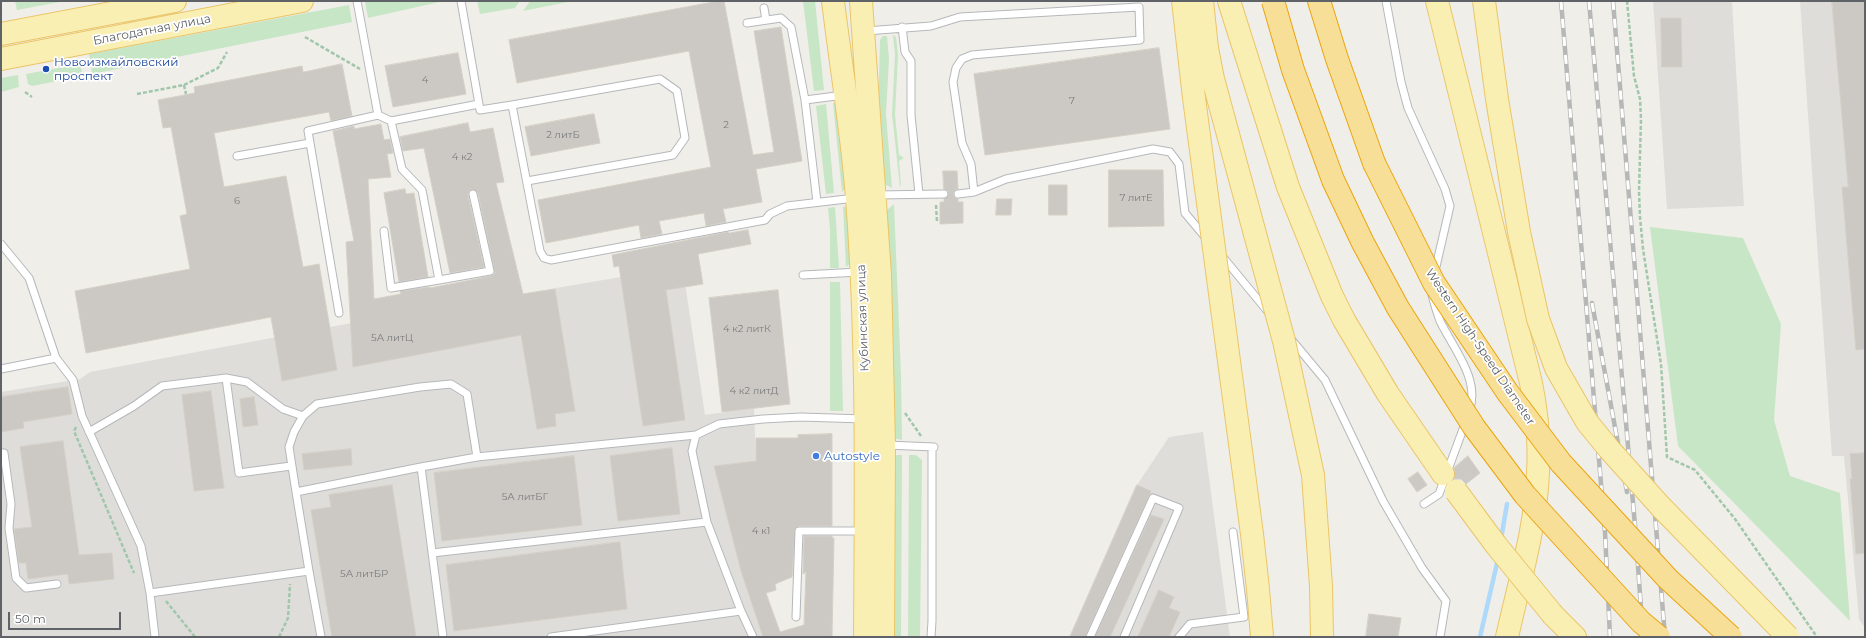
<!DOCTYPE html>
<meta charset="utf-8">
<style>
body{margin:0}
#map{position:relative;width:1866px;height:638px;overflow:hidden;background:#f0eee8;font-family:Montserrat,sans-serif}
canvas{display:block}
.frame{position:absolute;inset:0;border:2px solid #5f6367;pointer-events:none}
.scale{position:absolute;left:8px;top:612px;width:113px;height:18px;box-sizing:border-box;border:2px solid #5f6367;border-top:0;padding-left:5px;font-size:12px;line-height:14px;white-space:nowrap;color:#5f6367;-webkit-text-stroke:3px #fff;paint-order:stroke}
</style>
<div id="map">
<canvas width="1866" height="638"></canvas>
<div class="frame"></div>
<div class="scale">50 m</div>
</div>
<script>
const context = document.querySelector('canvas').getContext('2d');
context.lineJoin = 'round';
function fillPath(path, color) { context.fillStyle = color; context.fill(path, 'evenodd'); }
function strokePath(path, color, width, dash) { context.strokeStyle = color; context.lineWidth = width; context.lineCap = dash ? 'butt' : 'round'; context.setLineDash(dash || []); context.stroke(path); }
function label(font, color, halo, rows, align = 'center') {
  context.font = font + ' Montserrat,sans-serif'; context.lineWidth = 3.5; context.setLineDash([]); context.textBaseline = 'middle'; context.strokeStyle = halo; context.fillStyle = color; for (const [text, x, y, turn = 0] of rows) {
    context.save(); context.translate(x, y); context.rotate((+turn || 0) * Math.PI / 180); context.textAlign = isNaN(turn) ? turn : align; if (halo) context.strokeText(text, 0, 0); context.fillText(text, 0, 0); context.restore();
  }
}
fillPath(new Path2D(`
 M1653 1H1732L1744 206 1667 209Z
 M1800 1H1865V628L1859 619 1844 456H1832Z
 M683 270 705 415 754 408 756 461 714 466 741 571 763 637H1V392L80 379 90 372 501 295H515L621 277Z
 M1203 432 1230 637H1070L1137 485 1169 437Z`), '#dfddda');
fillPath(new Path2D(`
 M15 1H65L17 10Z
 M444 1 368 18 365 2 369 1Z
 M477 1H520L515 8 480 14Z
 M530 1H573L523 11Z
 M803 1H815L824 90 814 91Z
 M349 5 352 22 92 74 89 54Z
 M893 35 896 37 898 55 895 115 899 155 904 158 899 161 901 185 900 187 892 114 895 55Z
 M883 36H887L889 59 886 114 892 188 883 183 878 115 880 40Z
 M80 64 83 76 32 86 28 84 26 74Z
 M18 75 19 87 1 92V78Z
 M833 103 838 105 846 188 842 192Z
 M826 104 834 193 826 194 816 106Z
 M894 204 901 375 902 440 893 438 886 211Z
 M843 206 848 209 852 262 846 267Z
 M835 207 839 268H830V229L828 208Z
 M1650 227 1743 238 1781 324 1774 420 1790 476 1840 493 1850 621 1678 446Z
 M830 282H840L843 411H830Z
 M897 455H902L901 637H894V631L893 458Z
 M909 455H916L922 460 920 637H908Z`), '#c7e6c6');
strokePath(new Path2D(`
 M1501 539 1507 504
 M1480 637 1498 559`), '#aed9fa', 4.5);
const building = new Path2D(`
 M719 1H724L753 155 774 152 754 31 781 27 802 161 756 169 762 202 723 209 726 222 706 226 704 213 659 221 662 234 641 238 639 225 546 243 538 200 711 167 689 51 517 83 509 40Z
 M1832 1H1865V349L1856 350 1842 187H1848Z
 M1661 18H1681L1682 67H1662Z
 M1159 48 1170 129 985 155 974 74Z
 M458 53 466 94 393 107 385 66Z
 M342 64 352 116 331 121 329 112 214 133 224 187 286 176 303 267 319 264 337 370 282 381 271 317 86 353 75 291 190 269 180 216 187 214 171 127 163 128 158 100 195 93 194 87 302 66 303 72Z
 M594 114 600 143 531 156 525 127Z
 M468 123 470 132 493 128 504 182 496 183 523 294 555 289 575 411 555 414 556 426 537 429 521 335 353 367 346 242 354 241 333 131 354 126V129L381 124 384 140 390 139 393 153 387 154 391 177 368 179 374 299 401 294 400 291 430 287V288L491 276 495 273 478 193 472 189 469 191 468 195 484 267 450 273 424 148 403 151 400 137Z
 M1109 170H1163L1164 226 1109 227Z
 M943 171H957L958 189 955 190 953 194 954 197 958 199V202H963V223L940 224V202H944V199L949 194 948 191 944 189Z
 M1049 185H1067V215H1049Z
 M405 189 406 194 414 193 428 277 399 282 384 193Z
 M997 199H1012L1011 215H996Z
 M748 230 751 244 698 254 703 284 666 290 685 420 643 426 619 266 614 267 612 255 728 232 729 233Z
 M778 290 790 404 722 412 709 298Z
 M68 387 72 414 23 422 24 428 1 432V397Z
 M211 391 224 488 194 491 182 395Z
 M254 397 258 425 243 427 240 399Z
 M832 434V526H799L795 528 792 577 775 584 776 590 766 593 780 632 804 625 806 572 803 574 804 536H832V538H834L832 637H763L741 571 714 466 756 461V438H798V435Z
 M63 441 79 555 112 553 114 579 69 584 68 574 28 579 26 563H19L14 529 32 527 20 447Z
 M672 448 680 514 618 521 610 456Z
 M351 449 352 465 304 470 302 454Z
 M1865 453V553L1856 554 1850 479H1852L1850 454Z
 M574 456 582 525 442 541 434 473Z
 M1468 456 1480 473 1466 484 1461 479H1454V468Z
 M1418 472 1427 485 1417 492 1408 479Z
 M392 485 416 637H332L311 510 331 507 329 495Z
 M1137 485 1151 491 1149 496 1085 637H1070Z
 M1151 515 1164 519 1110 637H1095Z
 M620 542 627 609 454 631 446 565Z
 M1159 590 1174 597 1169 608 1180 612 1169 637H1138Z
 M1369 614 1401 618 1398 637H1366Z`);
fillPath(building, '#ccc9c4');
strokePath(building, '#d5d0c6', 1);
const service = new Path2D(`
 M357 1 378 115
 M461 1 480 110 512 105 540 251 544 258 551 260 765 220 770 214 787 206 855 198
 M1386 1 1401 82 1408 108 1445 189 1450 206 1435 271
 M764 8 766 20
 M747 23 781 18 791 27 805 100 817 202
 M902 27 905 52 911 61V115L919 194
 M866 31 931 26 960 17 1139 7 1140 40 972 55 962 59 956 68 953 82 962 143 971 164 974 192
 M805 100 844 95
 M512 105 660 79 677 91 685 138 673 155 527 181
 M391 121 402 169 422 190 439 280 490 271 473 194
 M237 156 310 143
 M958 194 974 192 1006 179 1153 149 1170 152 1179 164 1185 213 1206 238
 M876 195 944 194
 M384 231 391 288 439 280
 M1 244 29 278 56 358 73 380 82 416 141 546 150 593 155 637
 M1222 256 1269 313
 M803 275 859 272
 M1432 295C1434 303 1437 313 1440 321 1453 348 1481 380 1469 411
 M339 313 308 131 378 115 391 121 479 104
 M1290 338 1325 380 1383 501 1422 568 1446 601 1440 637
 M1 369 56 358
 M226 378 239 473 291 466
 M89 432 134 406 162 386 226 378 247 382 283 409 303 416
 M886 445 934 447
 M1 453H4L11 504 9 528 16 578 26 588 57 584
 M477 457 696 435
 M296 492 289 447 294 432 303 416 317 404 420 387 451 384 467 394 477 457 421 467
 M1424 504 1439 494 1466 421
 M432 553 707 522
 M309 571 321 637
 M150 593 309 571 296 492 421 467 443 637
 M796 617 799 531H863
 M551 637 741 611
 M753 637 741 611 707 522 692 451 696 435 719 424 763 419 801 417 864 419
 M931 637 932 621V447
 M1090 637 1153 498 1179 508 1124 637
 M1179 637 1190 624 1244 617 1233 532`);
const primary = new Path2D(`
 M833 1C841 67 852 132 857 198 868 344 866 491 865 637
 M861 1 880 275 884 445 883 637
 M1229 1 1288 187 1332 296 1344 320 1388 394 1443 474
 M1437 1 1531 383C1537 413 1540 442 1538 472 1536 527 1519 583 1507 637
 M1 34 175 1
 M1 59 302 1
 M1313 475 1321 586 1322 637
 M1553 615 1575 637`);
const motorway = new Path2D(`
 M1319 1 1337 59 1374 163`);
strokePath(service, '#b5b8bb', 9);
strokePath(primary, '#eac568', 24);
strokePath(motorway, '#eaa50e', 24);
strokePath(new Path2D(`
 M1627 1 1634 76 1640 99 1641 119 1639 191 1640 217 1643 249 1661 364 1667 457 1695 470 1735 519 1817 637
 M305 37 360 69
 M184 85 186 94
 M25 92 32 97
 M137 94 184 85 218 68 227 52
 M936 205 937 222
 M905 413 921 436
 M76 427 74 431 134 573
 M166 601 195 637
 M279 637 288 618 290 584`), '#a0c7ab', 2.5, [4, 2]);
strokePath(service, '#fff', 7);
strokePath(primary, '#faefb3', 22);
strokePath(motorway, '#f7df98', 22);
const rail = new Path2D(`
 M1561 1 1605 532 1610 637
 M1589 1 1636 537 1643 637
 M1613 1 1665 637
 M1592 303 1627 492`);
strokePath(rail, '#b6b7b7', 4.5);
strokePath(rail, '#fff', 3, [9]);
const primaryBridge = new Path2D(`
 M1183 1 1194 98 1252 534 1258 589 1262 637
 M1202 1 1207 48 1213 79 1284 341 1313 475
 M1484 1 1497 99 1519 232 1538 319 1556 368 1587 422 1609 449 1661 507 1788 637
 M1456 491 1496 545 1553 615`);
const motorwayBridge = new Path2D(`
 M1273 1 1293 70 1333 180 1363 243 1398 308 1474 427 1525 495 1641 622 1659 637
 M1374 163 1434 283 1508 393 1561 463 1668 579 1731 637`);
strokePath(primaryBridge, '#eac568', 24, []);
strokePath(motorwayBridge, '#eaa50e', 24, []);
strokePath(primaryBridge, '#faefb3', 22);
strokePath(motorwayBridge, '#f7df98', 22);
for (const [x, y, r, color] of [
 [46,69,4,"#1a4fb4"],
 [816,456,4,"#3f7fe0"]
]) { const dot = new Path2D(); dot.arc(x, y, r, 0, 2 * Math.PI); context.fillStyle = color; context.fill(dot); strokePath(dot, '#fff', 1.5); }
label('10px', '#7a7c7e', null, [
 ["4",425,80],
 ["7",1072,101],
 ["2",726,125],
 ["2 литБ",563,135],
 ["4 к2",462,157],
 ["7 литЕ",1136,198],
 ["6",237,201],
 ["4 к2 литК",747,329],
 ["5А литЦ",392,338],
 ["4 к2 литД",754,391],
 ["5А литБГ",525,497],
 ["4 к1",761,531],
 ["5А литБР",364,574]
]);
label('12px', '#5f6367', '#fff', [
 ["Благодатная улица",152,30,-11],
 ["Кубинская улица",863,318,-92],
 ["Western High-Speed Diameter",1480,347,56]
]);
label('12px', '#164399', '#fff', [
 ["Новоизмайловский",54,62],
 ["проспект",54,76]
], 'left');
label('12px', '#366cbe', '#fff', [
 ["Autostyle",824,456]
], 'left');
</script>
